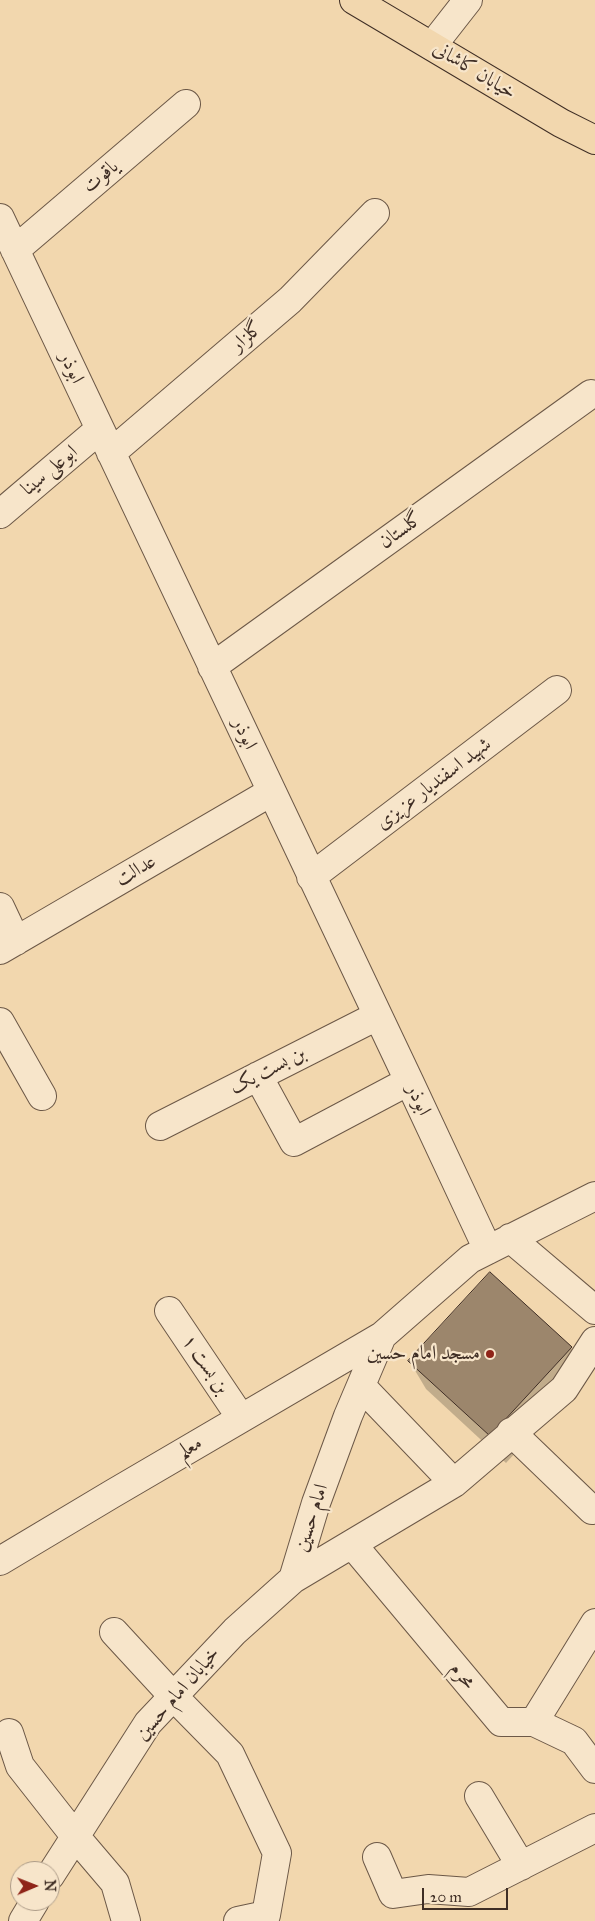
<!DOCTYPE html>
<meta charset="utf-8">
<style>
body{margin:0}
#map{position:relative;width:595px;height:1921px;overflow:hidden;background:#f2d7ae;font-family:"IM FELL Great Primer",serif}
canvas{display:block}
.north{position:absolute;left:10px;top:1861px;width:50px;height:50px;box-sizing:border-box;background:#f7e5ca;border:1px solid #ad9c88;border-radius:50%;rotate:89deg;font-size:14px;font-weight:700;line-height:20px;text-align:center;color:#3f2e25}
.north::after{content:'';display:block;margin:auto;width:18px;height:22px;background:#8f2418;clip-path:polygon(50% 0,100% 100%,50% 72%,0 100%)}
.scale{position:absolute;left:422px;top:1888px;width:86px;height:22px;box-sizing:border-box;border:2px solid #3f2e25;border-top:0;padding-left:6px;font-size:15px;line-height:18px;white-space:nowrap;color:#3f2e25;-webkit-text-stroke:4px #f7e5ca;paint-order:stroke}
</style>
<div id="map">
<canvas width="595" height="1921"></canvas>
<div class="north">N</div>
<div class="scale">20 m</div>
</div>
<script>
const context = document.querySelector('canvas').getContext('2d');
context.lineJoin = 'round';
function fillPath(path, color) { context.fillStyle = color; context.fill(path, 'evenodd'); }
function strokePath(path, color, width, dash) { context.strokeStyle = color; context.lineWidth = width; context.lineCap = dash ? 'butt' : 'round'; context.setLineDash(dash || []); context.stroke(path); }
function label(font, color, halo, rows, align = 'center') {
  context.font = font + ' "IM FELL Great Primer",Amiri,serif'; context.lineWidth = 4.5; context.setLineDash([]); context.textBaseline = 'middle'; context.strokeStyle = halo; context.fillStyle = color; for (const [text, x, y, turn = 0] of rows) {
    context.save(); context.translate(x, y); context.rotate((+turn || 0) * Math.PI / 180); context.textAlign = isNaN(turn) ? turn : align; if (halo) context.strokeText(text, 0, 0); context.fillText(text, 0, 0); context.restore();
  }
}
fillPath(new Path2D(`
 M571 1348 587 1375 506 1463 426 1389 410 1362Z`), '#0003');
const building = new Path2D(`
 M490 1272 572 1347 490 1436 408 1361Z`);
fillPath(building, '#9c866c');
strokePath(building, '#3f2e25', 1);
const minor = new Path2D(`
 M432 46 468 0
 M0 218 409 1081 488 1250
 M15 250 186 104
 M111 453 290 300 375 213
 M0 514 100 429
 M212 667 591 394
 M311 877 557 690
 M0 907 16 941
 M0 950 271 792
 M0 1022 42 1096
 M258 1076 294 1142 409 1081
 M160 1126 377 1016
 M510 1238 595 1310
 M169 1311 241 1418
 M361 1386 454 1483
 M511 1432 592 1510
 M352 1544 501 1722H534L574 1741 595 1769
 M0 1561 112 1494 382 1336
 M293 1579 316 1503 348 1416 382 1336 470 1259 595 1196
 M114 1632 173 1696 230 1754 277 1853 266 1915 238 1921
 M534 1722 595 1623
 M9 1733 20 1766 75 1836 115 1883 126 1921
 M479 1796 521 1866
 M377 1857 393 1894 428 1889 469 1892 595 1828
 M50 1876 148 1723 235 1631 293 1579 454 1483 564 1389 595 1341
 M23 1921 35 1901`);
const major = new Path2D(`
 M354 0 561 123 595 140`);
strokePath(minor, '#6c5847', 30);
strokePath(major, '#3f2e25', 30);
strokePath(minor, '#f7e5ca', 28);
strokePath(major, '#f2d7ae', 28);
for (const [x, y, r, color] of [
 [490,1354,5,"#8f2418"]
]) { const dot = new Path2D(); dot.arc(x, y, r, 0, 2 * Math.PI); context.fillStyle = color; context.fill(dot); strokePath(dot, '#f7e5ca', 2); }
label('20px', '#3f2e25', '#f7e5ca', [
 ["خیابان کاشانی",474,71,31],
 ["یاقوت",101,177,-40],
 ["گلزار",247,337,-41],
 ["ابوذر",71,368,65],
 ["ابوعلی سینا",50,471,-40],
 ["گلستان",401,531,-36],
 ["ابوذر",244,734,65],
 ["شهید اسفندیار عزیزی",434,784,-37],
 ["عدالت",136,871,-30],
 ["بن بست یک",268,1071,-27],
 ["ابوذر",418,1100,65],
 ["بن بست ۱",205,1365,56],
 ["معلم",190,1448,-30],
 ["امام حسین",312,1518,-72],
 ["محرم",462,1676,50],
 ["خیابان امام حسین",178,1694,-49]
]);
label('20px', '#3f2e25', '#f7e5ca', [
 ["مسجد امام حسین",480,1354]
], 'right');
</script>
